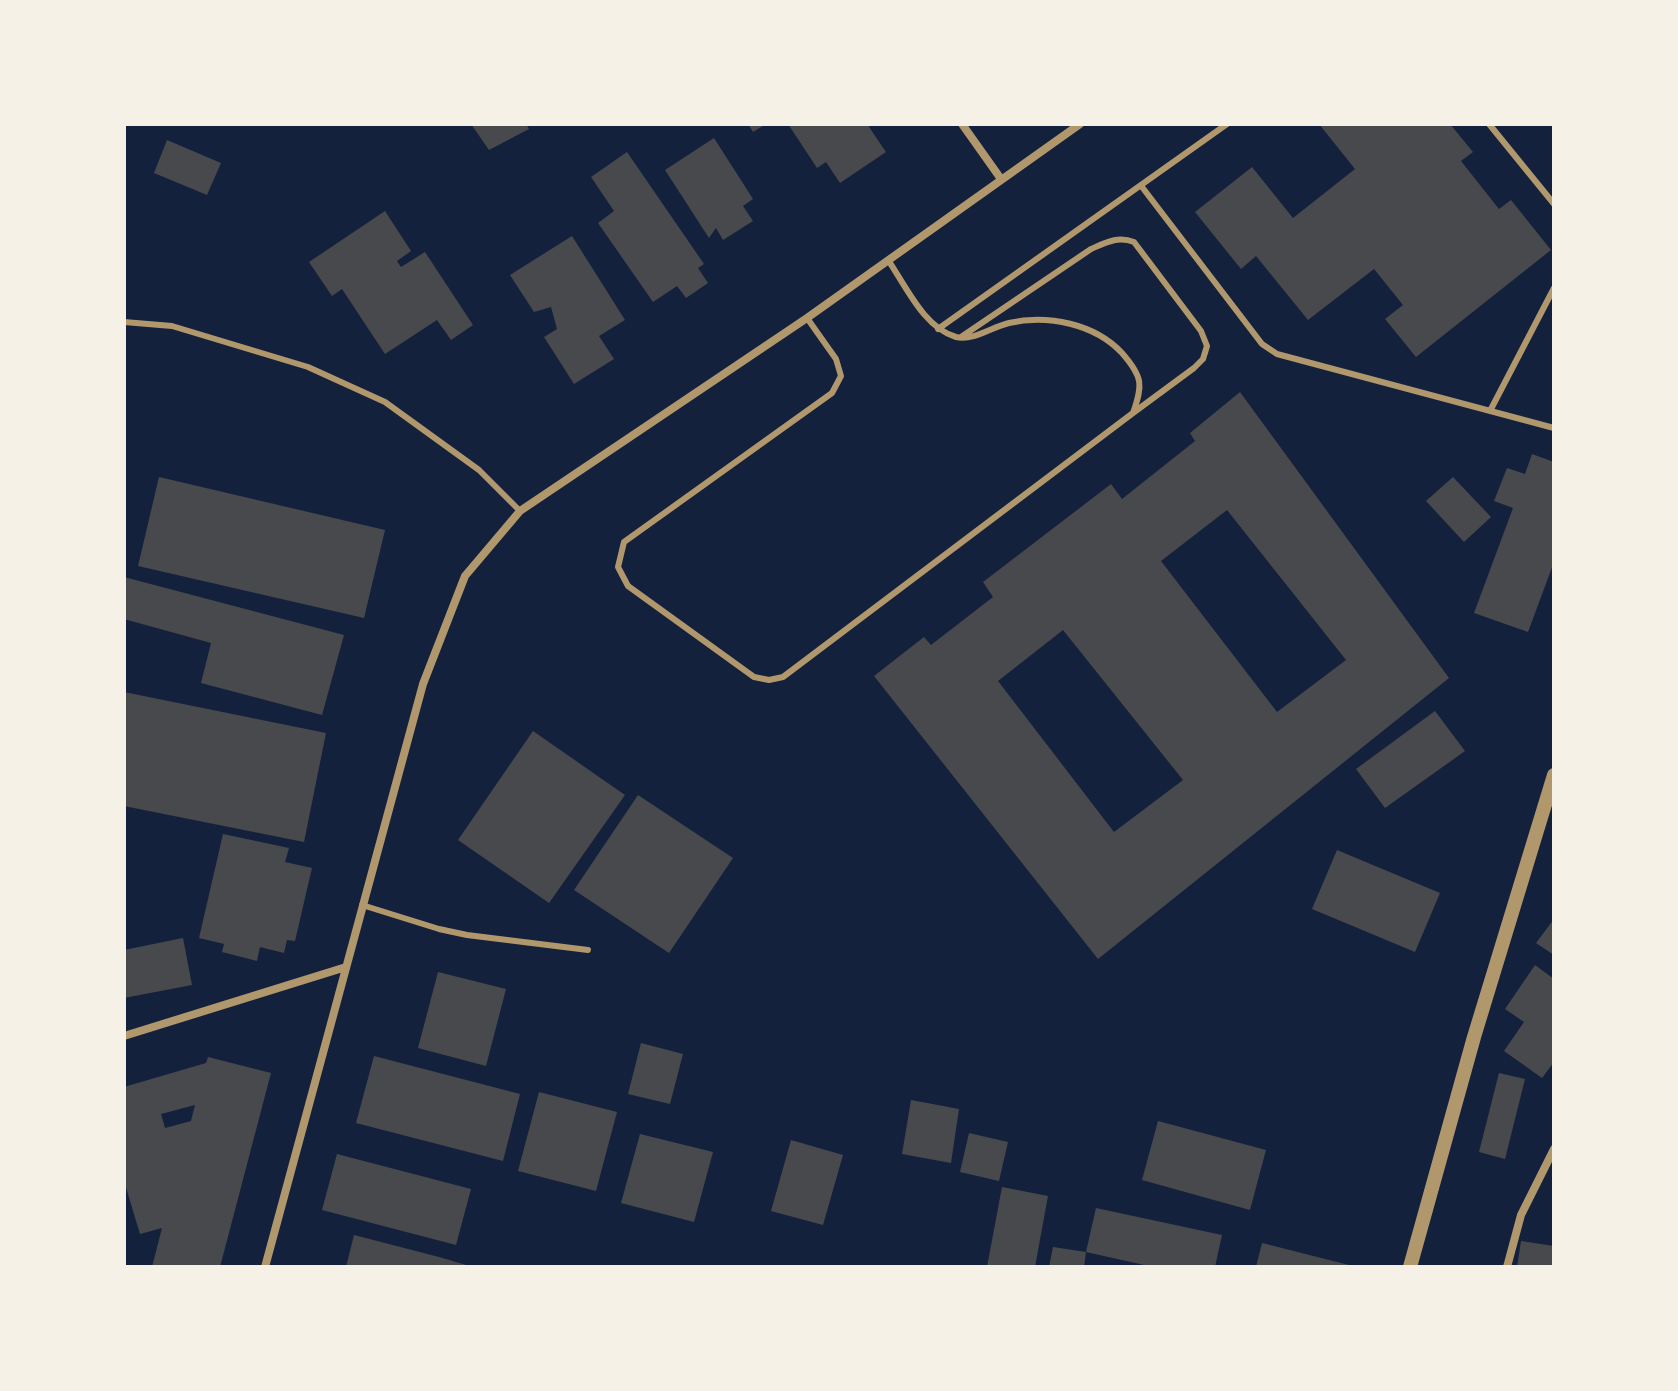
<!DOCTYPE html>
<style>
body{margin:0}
#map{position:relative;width:1678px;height:1391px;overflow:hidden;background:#14213d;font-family:"PT Sans Narrow",sans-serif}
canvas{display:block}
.frame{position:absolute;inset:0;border:126px solid #f6f1e7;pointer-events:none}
</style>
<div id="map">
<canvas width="1678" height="1391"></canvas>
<div class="frame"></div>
</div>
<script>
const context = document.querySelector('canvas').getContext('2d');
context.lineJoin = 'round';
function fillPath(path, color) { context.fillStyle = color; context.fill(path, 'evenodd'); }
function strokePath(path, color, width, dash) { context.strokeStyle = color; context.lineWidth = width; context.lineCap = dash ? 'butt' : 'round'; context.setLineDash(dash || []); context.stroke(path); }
fillPath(new Path2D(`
 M471 124H526L529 129 489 150Z
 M748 124H766L753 132Z
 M788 124H873L869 127 886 152 840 183 826 162 817 168Z
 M1319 124 1420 126 1450 124 1473 152 1461 161 1499 209 1511 200 1551 250 1416 357 1385 319 1403 305 1374 269 1308 320 1256 256 1241 269 1195 212 1252 167 1293 218 1355 169Z
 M714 138 753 199 743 206 753 221 723 240 716 228 709 238 665 170Z
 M167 140 221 163 207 195 154 173Z
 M627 152 704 264 698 268 708 283 686 298 677 286 653 302 598 223 614 211 591 177Z
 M385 211 411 251 397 261 401 267 425 252 473 325 451 340 437 320 385 354 342 289 332 296 309 262Z
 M572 236 625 320 599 336 614 359 574 384 544 337 557 329 551 307 534 312 510 275Z
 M1240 392 1449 678 1098 959 874 676 924 637 931 645 993 597 983 582 1111 484 1122 499 1195 441 1190 433ZM1227 510 1346 660 1277 712 1161 561ZM1063 630 1183 780 1114 832 998 681Z
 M1532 454 1554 462V562L1528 632 1474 613 1513 508 1494 501 1507 468 1525 474Z
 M159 477 385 530 364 618 138 566Z
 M1453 477 1491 517 1464 542 1426 501Z
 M124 577 344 635 322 715 201 683 211 643 124 619Z
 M124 692 326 733 304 842 124 806Z
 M1435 711 1465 751 1385 808 1356 769Z
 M533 731 625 795 549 903 458 840Z
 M638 795 733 858 669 953 574 890Z
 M223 834 289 848 285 862 312 868 295 941 287 940 284 953 260 947 257 961 222 952 224 944 199 938Z
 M1337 850 1440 893 1415 952 1312 909Z
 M1554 919V955L1536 943Z
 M183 938 192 985 124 998V950Z
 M1535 965 1554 979V1062L1542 1078 1504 1051 1524 1022 1505 1009Z
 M438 972 506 989 486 1066 418 1048Z
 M641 1043 683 1054 670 1104 628 1094Z
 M374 1056 520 1094 503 1161 356 1123Z
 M208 1057 271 1073 220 1267H152L162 1228 140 1234 124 1181V1087L206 1063ZM195 1105 191 1121 165 1128 161 1114Z
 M1499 1073 1525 1079 1505 1159 1479 1152Z
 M539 1092 617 1112 596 1191 518 1171Z
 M911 1100 959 1109 951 1163 902 1154Z
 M1158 1121 1266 1150 1250 1210 1142 1180Z
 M969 1133 1008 1142 999 1181 960 1172Z
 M640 1134 713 1152 694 1222 621 1203Z
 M791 1140 843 1155 823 1225 771 1211Z
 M337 1154 471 1189 456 1245 322 1210Z
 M1002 1187 1048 1196 1035 1267H987Z
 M1096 1208 1222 1235 1215 1267H1153L1086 1252Z
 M354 1235 439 1257 473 1267H346Z
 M1521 1241 1554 1246V1267H1517Z
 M1262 1243 1353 1266V1267H1256Z
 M1053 1247 1086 1252 1084 1267H1049Z`), '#48494c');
strokePath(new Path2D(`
 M1489 124 1554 204
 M1142 187 1262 344 1277 354 1554 428
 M807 318 836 359 841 376 832 393 624 542 618 567 628 586 754 677 769 680 783 677 1133 413C1143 385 1143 377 1122 353 1095 324 1048 314 1009 323 992 327 974 341 956 337 924 328 906 286 888 260
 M124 322 172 326 308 367 385 402 479 470 520 511
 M938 329 1227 124
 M961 337 1091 249C1107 242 1118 236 1134 242L1201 331 1207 346 1203 359 1194 368 1133 413
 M1490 411 1554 288
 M362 905 439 929 467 935 588 950`), '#b1986c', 6);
strokePath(new Path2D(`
 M962 124 1001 179
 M124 1036 346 967
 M265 1267 423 684 465 576 520 511 807 318 1080 124
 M1507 1267 1521 1215 1554 1149`), '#b1986c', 8);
strokePath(new Path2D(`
 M1410 1267 1474 1037 1554 775`), '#b1986c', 14);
</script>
